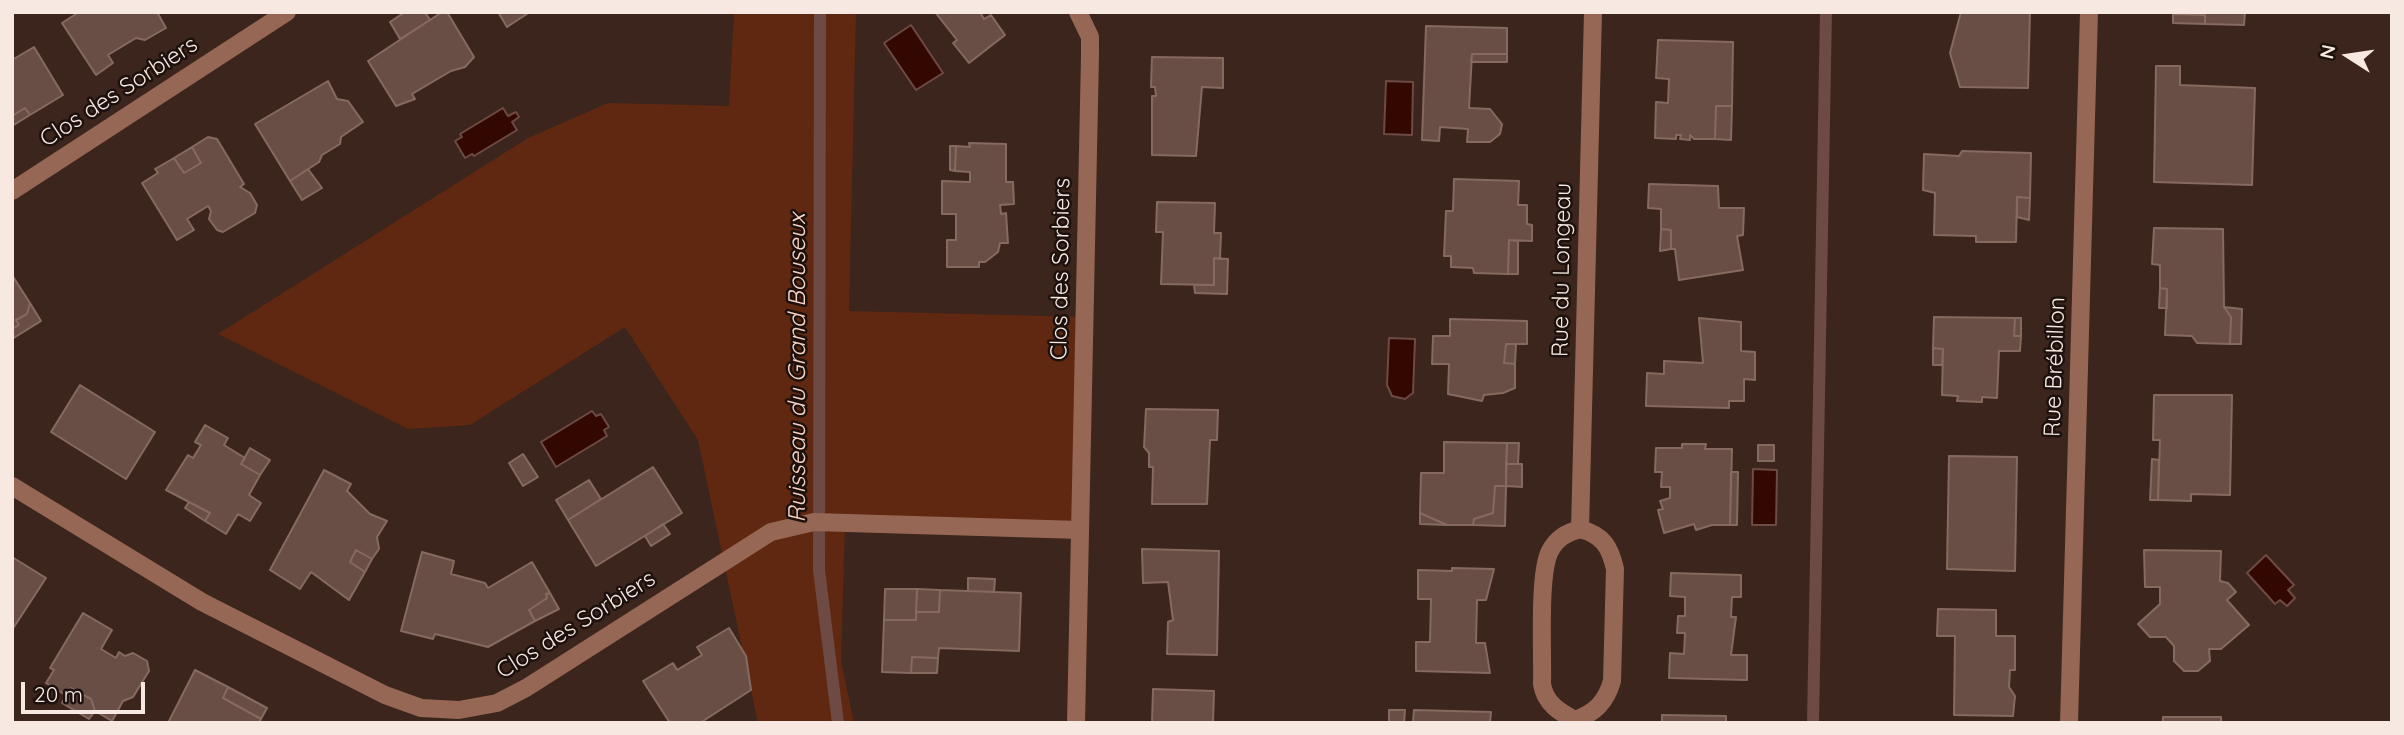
<!DOCTYPE html>
<meta charset="utf-8">
<style>
body{margin:0}
#map{position:relative;width:2404px;height:735px;overflow:hidden;background:#3c251c;font-family:Quicksand,sans-serif}
canvas{display:block}
.frame{position:absolute;inset:0;border:14px solid #f8e8e2;pointer-events:none}
.north{position:absolute;left:2313px;top:21px;width:70px;height:70px;-webkit-text-stroke:5px #1c110d;paint-order:stroke;rotate:282deg;font-size:19px;font-weight:700;line-height:28px;text-align:center;color:#f8e8e2}
.north::after{content:'';display:block;margin:auto;width:24px;height:32px;background:#f8e8e2;clip-path:polygon(50% 0,100% 100%,50% 72%,0 100%)}
.scale{position:absolute;left:21px;top:682px;width:124px;height:32px;box-sizing:border-box;border:4px solid #f8e8e2;border-top:0;padding-left:9px;font-size:21px;line-height:24px;white-space:nowrap;color:#f8e8e2;-webkit-text-stroke:5px #1c110d;paint-order:stroke}
</style>
<div id="map">
<canvas width="2404" height="735"></canvas>
<div class="frame"></div>
<div class="north">N</div>
<div class="scale">20 m</div>
</div>
<script>
const context = document.querySelector('canvas').getContext('2d');
context.lineJoin = 'round';
function fillPath(path, color) { context.fillStyle = color; context.fill(path, 'evenodd'); }
function strokePath(path, color, width, dash) { context.strokeStyle = color; context.lineWidth = width; context.lineCap = dash ? 'butt' : 'round'; context.setLineDash(dash || []); context.stroke(path); }
function label(font, color, halo, rows, align = 'center') {
  context.font = font + ' Quicksand,sans-serif'; context.lineWidth = 5; context.setLineDash([]); context.textBaseline = 'middle'; context.strokeStyle = halo; context.fillStyle = color; for (const [text, x, y, turn = 0] of rows) {
    context.save(); context.translate(x, y); context.rotate((+turn || 0) * Math.PI / 180); context.textAlign = isNaN(turn) ? turn : align; if (halo) context.strokeText(text, 0, 0); context.fillText(text, 0, 0); context.restore();
  }
}
fillPath(new Path2D(`
 M734 12H856L849 311 1085 317 1080 530 845 523 841 661 854 723H758L698 440 625 327 470 425 408 429 218 334 528 138 608 103 729 106Z`), '#602811');
const water = new Path2D(`
 M911 25 943 73 916 90 884 43Z
 M1386 81 1413 82 1412 135 1384 134Z
 M503 108 508 116 516 112 519 117 512 122 517 130 474 156 472 154 465 158 455 141 462 137 460 134Z
 M1389 338 1415 339 1413 393 1405 399 1392 396 1387 385Z
 M592 411 596 416 601 414 609 427 604 430 607 436 556 467 541 442Z
 M1753 469 1777 470 1776 525H1752Z
 M2266 555 2294 585 2288 590 2295 598 2287 606 2280 600 2275 604 2247 573Z`);
fillPath(water, '#320800');
strokePath(water, '#6d4b44', 2);
strokePath(new Path2D(`
 M820 12 819 570 838 723
 M1813 723 1826 12`), '#6d4b44', 12);
const building = new Path2D(`
 M79 12H157L166 28 145 40 136 38 108 55 113 63 96 75 62 23Z
 M405 12H425L430 20 400 39 390 22Z
 M442 12H447L474 57 465 67 451 71 412 94 415 99 396 106 368 61Z
 M498 12H530L507 27Z
 M935 12H980L984 19 991 15 1005 35 969 63 953 43 957 40Z
 M1961 12H2030L2028 88 1960 87 1950 53Z
 M2173 12H2245L2244 25 2205 24V15Z
 M2173 14 2205 15V24L2173 23Z
 M1426 26 1507 28V54H1472L1469 108 1490 109 1502 124 1500 134 1490 142H1467L1468 129 1440 127 1439 141 1422 140Z
 M1658 40 1733 42 1732 106H1716L1715 139H1694L1690 135V140L1680 139 1681 135H1676V139L1655 138 1656 102 1668 103 1669 79 1656 78Z
 M34 47 63 95 30 115 25 108 12 116V60Z
 M1472 54H1507V62H1471Z
 M1152 57 1223 58V88L1202 87 1196 156 1152 155V96H1156L1155 87H1151Z
 M2156 66H2180V85L2255 88 2252 185 2154 182Z
 M328 81 337 99 348 101 363 122 341 137 340 144 322 155 319 162 290 181 255 124Z
 M1716 106H1732L1731 140 1715 139Z
 M25 108 30 115 12 126V116Z
 M208 137 217 139 244 184 240 187 250 193 257 205 255 213 223 232 217 230 209 219 211 211 208 206 187 219 194 230 177 240 142 183 158 173 155 169 174 158 184 173 201 163 192 147Z
 M969 143 1006 144V182H1013L1014 204 1000 205 1001 214 1006 213 1008 243H1000L998 252 985 262H979V267H947V240H956V214H942V181L970 182V172L955 171 956 146 970 147Z
 M950 146H956L955 171 950 170Z
 M192 147 201 163 184 173 174 158Z
 M1962 151 2031 153 2030 198 2017 197 2016 242H1976V236L1934 235 1935 193 1923 190 1924 154 1959 156Z
 M308 169 322 188 302 200 290 181Z
 M1454 179 1519 181 1518 205H1527V224L1532 225V241L1509 240 1508 274 1474 273 1473 268 1451 267V256H1444L1446 211H1453Z
 M1649 184 1718 186 1719 208H1744L1743 235 1737 236 1743 270 1679 280 1675 249H1671V230L1661 229V209L1648 208Z
 M2017 197 2030 198 2029 220 2017 217Z
 M1157 202 1215 203 1214 233H1221L1220 259 1214 258V285L1161 284 1163 232H1156Z
 M2154 228 2223 229 2224 307 2231 317 2230 344 2197 343 2192 336 2165 335 2167 289 2160 288V265L2152 264Z
 M1661 229 1671 230V249L1660 251Z
 M1509 240 1518 241V274H1508Z
 M1214 258 1228 259 1227 294 1195 293 1194 285H1214Z
 M12 275 30 303 27 314 16 320 19 325 12 329Z
 M2160 288 2167 289V308H2159Z
 M30 303 41 321 12 339V329L19 325 16 320 27 314Z
 M2224 307 2242 309 2241 344H2230L2231 317Z
 M1934 317 2015 318 2014 336H2021L2020 351H1999L1997 398 1982 397V402L1957 401 1958 396 1942 395 1943 349 1933 348Z
 M1699 318 1741 322V351L1755 352V380L1744 379V401H1729V408L1646 406 1647 373 1664 374V361L1703 363Z
 M2015 318H2021V336H2014Z
 M1450 319 1527 321V344H1506L1504 363 1515 364V388L1503 393 1484 395 1482 401 1448 394 1449 364H1432L1433 336H1450Z
 M1506 344H1516L1515 364 1504 363Z
 M1933 348 1943 349 1942 365H1933Z
 M80 385 155 432 126 479 51 432Z
 M2154 395H2232L2230 495 2191 494V501L2158 500 2160 440H2153Z
 M1146 409 1218 410 1217 440H1210L1207 504H1152L1153 467H1149V453L1144 447Z
 M205 425 228 438 224 445 245 458 241 464 260 475 249 495 261 503 250 521 238 514 226 534 205 521 210 513 166 490 188 455 193 458 201 445 195 442Z
 M1444 442 1507 443 1506 486H1495L1493 513 1474 519 1473 525H1447L1420 513 1421 473H1444Z
 M1507 443H1519L1518 464H1506Z
 M1682 444H1706L1705 449H1732L1730 525H1712L1696 530 1694 524 1664 533 1658 510 1663 509 1660 501 1670 498V487H1661L1662 472H1655L1656 448H1682Z
 M1758 445H1774V461H1758Z
 M250 448 270 460 260 475 241 464Z
 M523 454 538 477 523 486 509 463Z
 M1949 456 2017 457 2015 571 1947 569Z
 M2152 459 2159 460 2158 500H2150Z
 M1506 464H1522V487L1506 486Z
 M653 467 682 513 596 566 568 520Z
 M324 470 351 484 347 491 370 514 387 521 377 537 379 549 372 559 356 550 350 562 365 572 349 600 311 572 300 589 270 570Z
 M1731 472H1738L1737 525H1730Z
 M589 480 601 499 568 520 556 500Z
 M1495 486H1506L1505 526 1473 525 1474 519 1493 513Z
 M189 502 210 513 205 521 185 508Z
 M1420 513 1447 525 1420 524Z
 M663 524 670 534 651 546 645 536Z
 M1142 549 1219 551 1217 655 1167 654 1168 622 1173 620 1168 582 1143 583Z
 M356 550 372 559 365 572 350 562Z
 M2144 550 2221 551 2220 581 2228 583 2236 592 2227 600 2249 625 2221 649H2209L2210 661 2198 671H2184L2174 661V646L2166 637H2150L2138 624 2160 604V587H2145Z
 M422 552 454 561 451 574 485 583 488 588 532 562 550 593 546 594 547 598 529 610 535 621 488 647 435 634 433 639 401 631Z
 M12 557 46 578 12 630Z
 M1452 568 1494 569 1486 600H1477L1476 643H1485L1490 673 1416 671V642H1430L1431 599H1418V570L1452 571Z
 M1671 573 1741 575V597H1732L1731 617H1736L1731 655H1747V680L1669 678 1670 653 1684 654 1685 633H1677L1678 616H1685V597L1670 596Z
 M968 578 995 579 994 592 968 591Z
 M885 589H917L916 620H884Z
 M917 589 940 590 939 612H916Z
 M940 590 1021 593 1019 651 939 648 938 658 912 657 911 673 882 672 884 620H916V612H939Z
 M550 593 559 609 535 621 529 610 547 598 546 594Z
 M1938 609 1996 610V636H2015V670H2010L2009 687 2015 696 2013 716 1954 715 1955 636H1937Z
 M83 613 112 630 101 649 116 658 119 652 125 656 133 653 147 661 149 671 133 697 123 701 112 721 95 711 91 699 71 688 67 696 46 683 54 670 50 668Z
 M729 628 746 656 751 690 700 723H670L643 681 673 663 677 670 702 655 697 647Z
 M912 657 938 658 937 673H911Z
 M195 670 228 687 223 698 261 719 259 723H168Z
 M228 687 267 708 261 719 223 698Z
 M71 688 91 699 95 711 89 719 62 703Z
 M1153 689 1214 691 1213 723H1152Z
 M1389 710H1405L1404 723H1389Z
 M1414 710 1491 712 1490 723H1413Z
 M1662 715 1726 716V723H1662Z
 M2163 717H2221V723H2163Z`);
fillPath(building, '#684e44');
strokePath(building, '#866a60', 2);
strokePath(new Path2D(`
 M12 191 287 12
 M12 486 202 602 385 695 421 708 459 710 497 703 526 688 771 532 814 522 1080 530
 M1580 529 1593 12
 M1580 529C1603 535 1610 547 1615 569L1612 681C1606 702 1595 713 1575 720 1559 712 1545 703 1542 684 1543 654 1538 574 1550 551 1557 538 1566 533 1580 529Z
 M1076 723 1090 56V37L1078 12
 M2069 723 2089 12`), '#966754', 18);
label('23px', '#f8e8e2', '#1c110d', [
 ["Clos des Sorbiers",119,92,-33],
 ["Clos des Sorbiers",1061,269,-89],
 ["Rue du Longeau",1562,270,-89],
 ["Rue Brébillon",2055,367,-88],
 ["Clos des Sorbiers",576,625,-32]
]);
label('italic 24px', '#f9d2c4', '#1c110d', [
 ["Ruisseau du Grand Bouseux",798,368,-90]
]);
</script>
